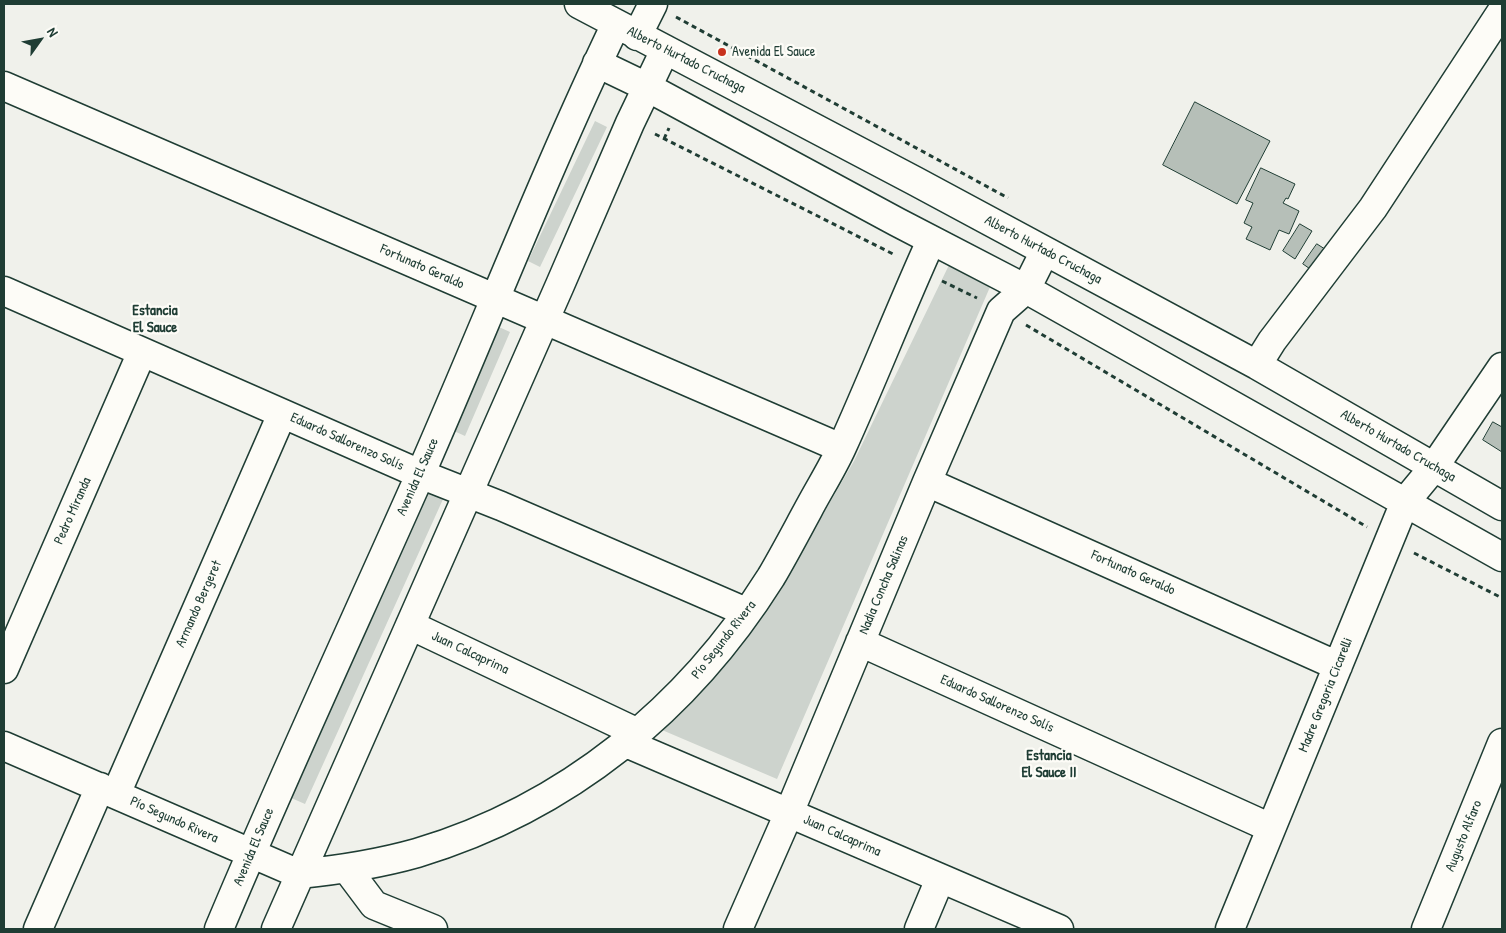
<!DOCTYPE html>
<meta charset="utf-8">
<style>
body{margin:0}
#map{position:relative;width:1506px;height:933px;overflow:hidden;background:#f0f1eb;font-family:"Patrick Hand",sans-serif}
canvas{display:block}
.frame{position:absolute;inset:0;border:5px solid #1f3d34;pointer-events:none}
.north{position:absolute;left:15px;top:15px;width:50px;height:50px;-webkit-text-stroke:4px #fdfcf7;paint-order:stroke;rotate:58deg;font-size:14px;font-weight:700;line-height:20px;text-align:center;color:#1f3d34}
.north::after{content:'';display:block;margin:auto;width:18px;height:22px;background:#1f3d34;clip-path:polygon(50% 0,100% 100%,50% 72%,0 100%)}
</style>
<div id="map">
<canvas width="1506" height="933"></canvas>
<div class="frame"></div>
<div class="north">N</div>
</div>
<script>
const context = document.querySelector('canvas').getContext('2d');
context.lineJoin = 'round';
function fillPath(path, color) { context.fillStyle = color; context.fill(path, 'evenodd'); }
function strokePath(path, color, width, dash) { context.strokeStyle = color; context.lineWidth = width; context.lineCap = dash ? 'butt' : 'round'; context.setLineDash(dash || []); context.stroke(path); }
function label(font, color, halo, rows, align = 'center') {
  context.font = font + ' "Patrick Hand",sans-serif'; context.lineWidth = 4.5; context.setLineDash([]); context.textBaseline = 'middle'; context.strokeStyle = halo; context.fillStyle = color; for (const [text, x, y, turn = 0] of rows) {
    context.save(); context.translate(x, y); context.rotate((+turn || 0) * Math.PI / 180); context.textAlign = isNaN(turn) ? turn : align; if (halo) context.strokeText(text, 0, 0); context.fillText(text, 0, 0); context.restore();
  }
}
fillPath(new Path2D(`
 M595 121 607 127 540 267 528 261Z
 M949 265 990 287 777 779 662 730 731 651 770 597 808 540 854 461Z
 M499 327 510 332 465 436 454 431Z
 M429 490 444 497 305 804 289 797Z`), '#cdd3cd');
const building = new Path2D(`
 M1195 102 1270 141 1237 204 1163 165Z
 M1261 168 1295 184 1288 199 1286 198 1283 203 1299 211 1289 234 1279 230 1270 250 1246 239 1252 227 1244 223 1253 203 1246 200Z
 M1300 224 1312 231 1295 259 1283 251Z
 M1317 244 1328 251 1313 271 1303 264Z
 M1493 422 1502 427V452L1483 440Z`);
fillPath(building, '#b6bfb8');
strokePath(building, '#1f3d34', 1);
const minor = new Path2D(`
 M579 4 915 181 1257 365 1502 506
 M637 36 653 4
 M597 63 647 87 897 222 1026 289 1502 557
 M4 86 841 448
 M4 291 420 474 501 506 746 612
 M1257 365 1272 341 1373 208 1502 11
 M927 482 1338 666
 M410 625 638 733
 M860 642 1271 828
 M4 669 142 352
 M626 743 1059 929
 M4 746 299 874C339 870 378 864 417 853 567 808 688 709 771 577 784 555 796 532 808 510 819 489 832 469 842 447 873 379 900 309 931 241
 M116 794 282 414
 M347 869 374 905 433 929
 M38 929 100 787
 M219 929C283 776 353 626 420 475 486 325 545 172 616 24
 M276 929 560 285 630 123 665 50
 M738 929 789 813 927 482 1001 311 1026 289 1045 251
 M919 929 940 879
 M1230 929 1405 502 1434 467 1502 367
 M1426 929 1502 743`);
strokePath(minor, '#1f3d34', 31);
strokePath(new Path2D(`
 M676 17 1008 198
 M655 134 895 255
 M664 139 669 128
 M942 281 977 298
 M1026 325 1367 527
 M1414 553 1502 598`), '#1f3d34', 3, [5, 4]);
strokePath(minor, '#fdfcf7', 28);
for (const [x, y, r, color] of [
 [722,52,5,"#c8321e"]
]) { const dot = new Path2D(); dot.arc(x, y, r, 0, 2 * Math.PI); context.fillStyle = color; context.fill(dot); strokePath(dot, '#fdfcf7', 2); }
label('14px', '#1f3d34', '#fdfcf7', [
 ["Avenida El Sauce",732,52]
], 'left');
label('14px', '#1f3d34', '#fdfcf7', [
 ["Alberto Hurtado Cruchaga",686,60,27],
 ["Alberto Hurtado Cruchaga",1043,250,28],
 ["Fortunato Geraldo",422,267,24],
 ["Eduardo Sallorenzo Solís",347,442,24],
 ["Alberto Hurtado Cruchaga",1398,446,30],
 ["Avenida El Sauce",418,477,-66],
 ["Pedro Miranda",73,511,-66],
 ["Fortunato Geraldo",1133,573,24],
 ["Nadia Concha Salinas",884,585,-67],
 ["Armando Bergeret",199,604,-66],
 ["Pío Segundo Rivera",724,640,-52],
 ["Juan Calcaprima",470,653,25],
 ["Madre Gregoria Cicarelli",1326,695,-68],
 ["Eduardo Sallorenzo Solís",997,704,24],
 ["Pío Segundo Rivera",174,820,24],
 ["Juan Calcaprima",842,836,24],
 ["Augusto Alfaro",1464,836,-68],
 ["Avenida El Sauce",254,847,-67]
]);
label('bold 15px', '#1f3d34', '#fdfcf7', [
 ["Estancia",155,311],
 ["El Sauce",155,328],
 ["Estancia",1049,756],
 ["El Sauce II",1049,773]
]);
</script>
